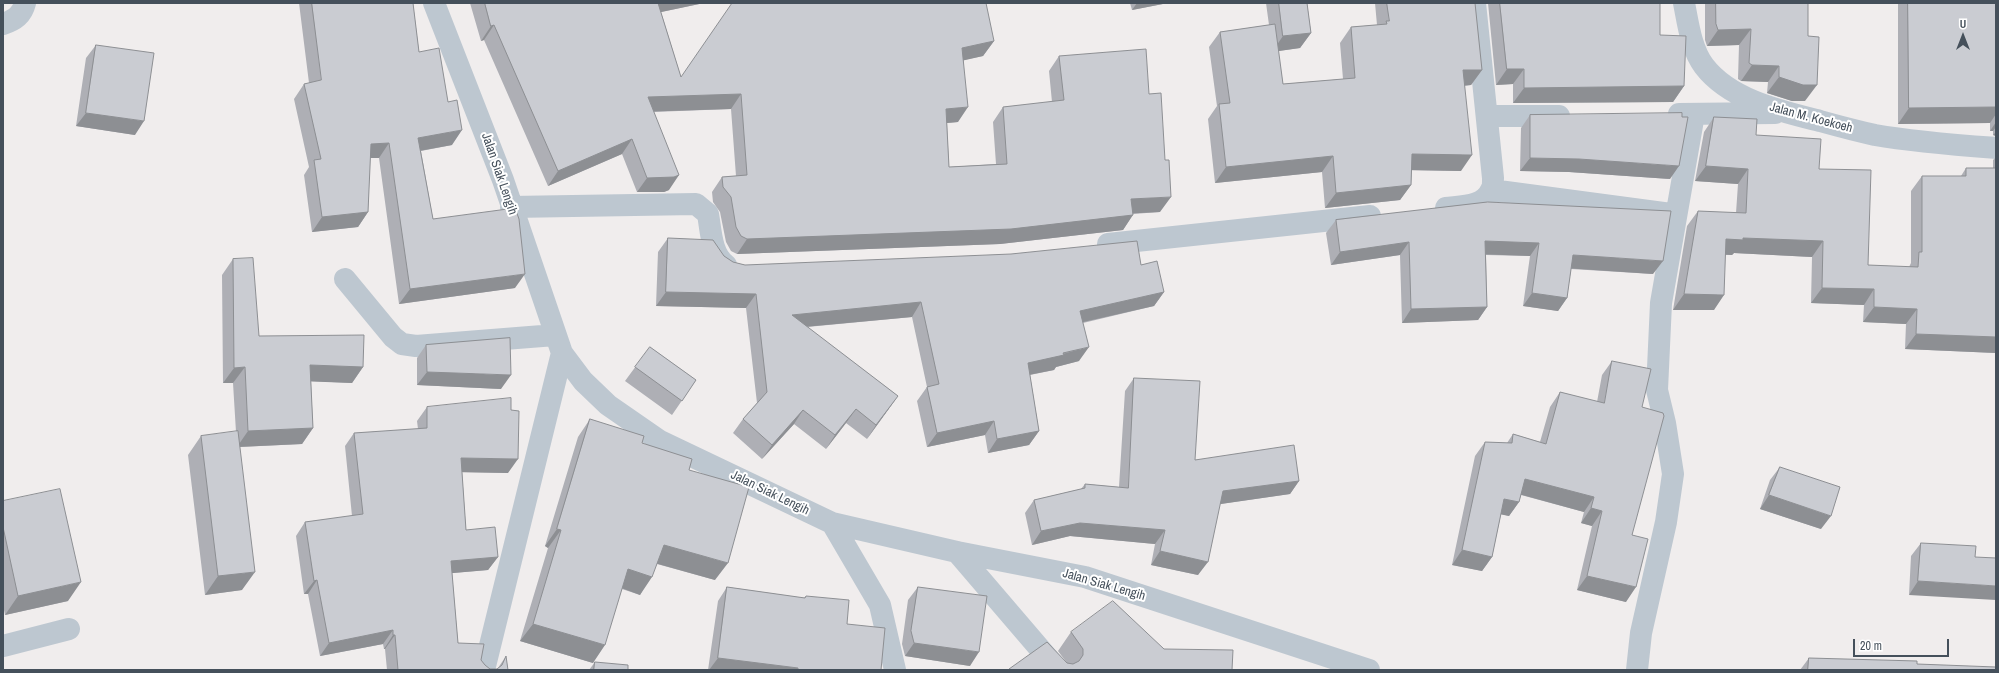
<!DOCTYPE html>
<style>
body{margin:0}
#map{position:relative;width:1999px;height:673px;overflow:hidden;background:#f0eded;font-family:"Archivo Narrow",sans-serif}
canvas{display:block}
.frame{position:absolute;inset:0;border:4px solid #45505b;pointer-events:none}
.north{position:absolute;left:1943px;top:16px;width:40px;height:40px;-webkit-text-stroke:3px #fff;paint-order:stroke;rotate:0deg;font-size:11px;font-weight:700;line-height:16px;text-align:center;color:#45505b}
.north::after{content:'';display:block;margin:auto;width:14px;height:18px;background:#45505b;clip-path:polygon(50% 0,100% 100%,50% 72%,0 100%)}
.scale{position:absolute;left:1853px;top:639px;width:96px;height:18px;box-sizing:border-box;border:2px solid #45505b;border-top:0;padding-left:5px;font-size:12px;line-height:14px;white-space:nowrap;color:#45505b;-webkit-text-stroke:3px #fff;paint-order:stroke}
</style>
<div id="map">
<canvas width="1999" height="673"></canvas>
<div class="frame"></div>
<div class="north">U</div>
<div class="scale">20 m</div>
</div>
<script>
const context = document.querySelector('canvas').getContext('2d');
context.lineJoin = 'round';
function strokePath(path, color, width, dash) { context.strokeStyle = color; context.lineWidth = width; context.lineCap = dash ? 'butt' : 'round'; context.setLineDash(dash || []); context.stroke(path); }
function fillPath(path, color) { context.fillStyle = color; context.fill(path, 'evenodd'); }
function label(font, color, halo, rows, align = 'center') {
  context.font = font + ' "Archivo Narrow",sans-serif'; context.lineWidth = 4; context.setLineDash([]); context.textBaseline = 'middle'; context.strokeStyle = halo; context.fillStyle = color; for (const [text, x, y, turn = 0] of rows) {
    context.save(); context.translate(x, y); context.rotate((+turn || 0) * Math.PI / 180); context.textAlign = isNaN(turn) ? turn : align; if (halo) context.strokeText(text, 0, 0); context.fillText(text, 0, 0); context.restore();
  }
}
strokePath(new Path2D(`
 M434 3 503 180 562 353 583 381 608 405 660 441 832 523 957 552 1085 577 1369 670
 M1684 3C1688 23 1691 49 1704 66 1730 100 1780 111 1820 121 1838 126 1857 131 1875 135 1915 142 1956 145 1996 148
 M3 24C15 20 22 15 25 3
 M1679 114 1775 113
 M1488 116H1559
 M1491 190 1671 214
 M511 207 696 204 708 214C711 231 711 254 726 265
 M1446 208C1461 206 1484 207 1491 190 1493 187 1493 181 1493 178L1475 3
 M1108 244 1370 216
 M345 279 393 337 402 344 416 346 555 335
 M832 523 880 605 895 670
 M957 552 1058 670
 M3 646 69 629
 M484 670 562 353
 M1637 670 1641 633 1666 522 1673 474 1665 423 1657 390 1661 303 1694 114`), '#bdc7d0', 22);
fillPath(new Path2D(`
 M299 3H413L419 52 452 145 421 151 433 219 515 288 399 304 379 158H370L368 212 358 227 312 232 304 175 309 167 294 99 304 84 309 83Z
 M470 3H704L661 12 681 77 994 41 983 56 964 60 958 122 947 123 949 167 996 164 993 122 1003 107 1052 102 1049 71 1059 56 1160 212 1133 214 1123 230 1000 244 737 254 731 251 726 242 720 212 713 202 712 192 722 177 736 176 731 109 653 112 669 190 664 192H637L622 154 548 186 484 40 481 41Z
 M1130 3H1168L1132 10Z
 M1266 3H1307L1311 33 1300 48 1278 51 1283 84 1343 79 1340 43 1351 27 1377 25 1375 3H1475L1482 70 1471 85 1465 86 1461 171 1412 170 1411 185 1400 200 1325 208 1322 172 1215 183 1208 119 1217 106 1209 47 1220 32 1269 25Z
 M1488 3H1660V35L1684 86 1673 102 1513 103V84L1496 85Z
 M1705 3H1808L1805 101H1792L1767 93 1768 82 1741 81 1738 79 1739 45 1707 46 1705 40Z
 M1898 3H1996V136L1993 135V131H1990V123L1898 124Z
 M96 45 135 135 76 126 86 58Z
 M1530 115 1670 179 1569 172 1520 171 1521 128Z
 M1714 117 1756 135 1819 169 1868 265 1909 267 1911 263V191L1922 176H1961L1966 168H1993V160L1996 157V353L1905 349 1906 324 1863 322 1864 305 1811 303 1812 257 1734 253 1732 255H1725L1714 310H1673L1687 226 1698 211 1736 213 1738 184 1695 181 1704 132Z
 M1488 202 1653 274 1571 269 1567 298 1558 311 1523 306 1530 256 1486 255 1487 307 1478 320 1402 323 1400 255 1331 265 1326 233 1336 220Z
 M668 238 724 256 733 262 745 265H1141L1164 292 1154 306 1083 323 1079 361 1056 367 1054 370 1030 375 1039 431 1029 445 988 453 985 435 927 447 917 401 927 387 912 317 807 327 898 396 867 439 846 423 826 449 794 424 762 459 733 433 743 419 757 403 746 308 656 306 658 252Z
 M233 259 259 336 363 367 352 383 311 381 313 428 302 444 240 447 242 590 205 595 188 455 201 436 236 432 233 383H223L222 275Z
 M426 345 501 389 417 385V358Z
 M650 347 696 380 672 415 625 381Z
 M1612 361 1642 407 1626 602 1577 590 1592 526 1581 523 1584 512 1521 495 1519 502 1509 516 1501 514 1492 557 1482 571 1452 565 1475 456 1485 442 1507 443 1513 434 1540 442 1550 407 1560 392 1597 402 1602 375Z
 M1134 378 1195 460 1299 481 1290 494 1220 504 1198 575 1151 565 1155 544 1070 536 1032 545 1025 513 1034 500 1081 489 1085 484 1119 487 1125 391Z
 M427 407 508 473 462 472 466 530 498 557 488 570 452 573 458 643 481 660 485 665 490 669H497L498 668 506 656 508 670H387L385 649H384L383 644 320 656 308 594H304L296 536 305 522 352 516 345 446 354 433 418 429 417 421Z
 M590 419 642 443 689 470 715 580 657 564 640 595 622 589 593 663 520 641 548 548 545 546 578 437Z
 M1780 467 1821 529 1760 509 1770 480Z
 M3 501 68 601 5 615 3 605Z
 M1921 543 1975 557 1909 595 1911 556Z
 M727 587 804 598 806 596 847 624 881 670H708L718 601Z
 M918 587 970 666 905 656 902 644 908 600Z
 M1071 632 1164 649 1232 670H1009V669L1067 663 1058 651Z
 M1809 658 1917 664 1996 670H1800Z
 M595 662 628 670H589Z`), '#aeafb5');
fillPath(new Path2D(`
 M655 3H704L647 15Z
 M1137 3H1168L1132 10Z
 M494 25 484 40 481 41 491 26Z
 M1751 29 1739 45 1707 46 1718 30Z
 M1311 33 1300 48 1272 52 1283 36Z
 M994 41 983 56 952 63 962 48Z
 M1752 65 1779 66 1768 82 1741 81Z
 M1507 69H1524L1513 84 1496 85Z
 M1463 70H1482L1471 85 1452 86Z
 M1779 77 1817 85 1805 101H1792L1767 93Z
 M1684 86 1673 102 1513 103 1524 88Z
 M741 94 731 109 637 112 648 97Z
 M968 107 958 122 936 124 946 109Z
 M1996 107V114L1990 123 1898 124 1909 108Z
 M86 113 144 121 135 135 76 126Z
 M1996 122V127L1993 131H1990Z
 M462 130 452 145 408 153 418 138Z
 M1996 132V136L1993 135Z
 M632 139 622 154 548 186 558 171Z
 M389 143 379 158H361L371 144Z
 M1412 154 1472 155 1461 171 1401 170Z
 M1333 156 1322 172 1215 183 1226 167Z
 M1530 158 1579 159 1679 166 1670 179 1569 172 1520 171Z
 M1706 166 1748 169 1738 184 1695 181Z
 M679 175 669 190 664 192H637L647 178Z
 M1411 185 1400 200 1325 208 1336 193Z
 M1171 197 1160 212 1120 214 1131 199Z
 M368 212 358 227 312 232 322 217Z
 M1133 215 1123 230 1000 244 737 254 747 239Z
 M1743 238 1823 241 1812 257 1734 253 1732 255 1715 254 1726 239Z
 M1485 241 1539 243 1530 256 1476 254Z
 M1409 242 1400 255 1331 265 1340 252Z
 M1573 255 1663 261 1653 274 1564 268Z
 M525 274 515 288 399 304 410 289Z
 M1822 288 1874 289 1864 305 1811 303Z
 M666 292 756 294 746 308 656 306Z
 M1164 292 1154 306 1070 325 1080 311Z
 M1532 293 1567 298 1558 311 1523 306Z
 M1684 294 1724 295 1714 310H1673Z
 M921 302 912 317 782 329 792 315Z
 M1487 307 1478 320 1402 323 1411 309Z
 M1874 307 1917 309 1906 324 1863 322Z
 M1916 334 1996 337V353L1905 349Z
 M1089 347 1079 361 1056 367 1054 370 1018 377 1028 363Z
 M310 365 363 367 352 383 299 381Z
 M245 367 233 383H223L234 368Z
 M427 372 511 375 501 389 417 385Z
 M898 396 888 410 867 439 876 425Z
 M856 409 846 423 826 449 835 435Z
 M803 410 794 424 762 459 772 445Z
 M994 421 985 435 927 447 937 433Z
 M313 428 302 444 237 447 248 431Z
 M1039 431 1029 445 988 453 997 439Z
 M461 458 518 459 508 473 451 472Z
 M1525 479 1594 497 1584 512 1515 493Z
 M1299 481 1290 494 1214 505 1223 491Z
 M1769 495 1831 516 1821 529 1760 509Z
 M1504 499 1519 502 1509 516 1494 513Z
 M1591 508 1602 511 1592 526 1581 523Z
 M1080 523 1165 530 1155 544 1070 536 1032 545 1041 531Z
 M557 529 561 530 548 548 545 546Z
 M664 545 728 563 715 580 651 562Z
 M1462 550 1492 557 1482 571 1452 565Z
 M1160 551 1208 562 1198 575 1151 565Z
 M498 557 488 570 442 574 451 561Z
 M628 569 652 577 640 595 616 586Z
 M255 572 242 590 205 595 218 576Z
 M1587 576 1636 587 1626 602 1577 590Z
 M317 580 308 594H304L314 581Z
 M1918 581 1996 586V600L1909 595Z
 M81 582 68 601 5 615 18 596Z
 M533 624 605 645 593 663 520 641Z
 M393 630 383 644 320 656 329 643Z
 M393 635H395L385 649H384Z
 M914 643 979 652 970 666 905 656Z
 M718 658 798 668 797 670H709Z`), '#8d8f93');
const building = new Path2D(`
 M312 3H413L419 52 439 48 448 102 457 100 462 130 418 138 433 219 515 208 519 219 525 274 410 289 389 143 371 144 368 212 322 217 314 160 321 159 304 84 321 80Z
 M485 3H658L681 77 732 3H986L994 41 962 48 968 107 946 109 949 167 1007 164 1003 107 1064 100 1059 56 1146 49 1149 94 1161 93 1165 160H1169L1171 197 1131 199 1133 215 1011 229 747 239 741 236 736 227 731 197 723 187 722 177 747 175 741 94 648 97 679 175 674 177 647 178 632 139 558 171 494 25 491 26Z
 M1279 3H1307L1311 33 1283 36Z
 M1387 3H1475L1482 70H1463L1472 155 1412 154 1411 185 1336 193 1333 156 1226 167 1219 104 1230 103 1220 32 1275 24 1283 84 1355 78 1351 27 1387 24 1386 21H1389Z
 M1500 3H1660V35L1686 36 1684 86 1524 88V69H1507Z
 M1716 3H1808V36L1819 37 1817 85H1803L1779 77V66L1752 65 1749 63 1751 29 1718 30 1716 24Z
 M1908 3H1996V107L1909 108Z
 M96 45 154 53 144 121 86 113Z
 M1682 113V117H1688L1679 166 1579 159 1530 158V115Z
 M1714 117 1757 119 1756 135 1821 139 1819 169 1871 170 1868 265 1918 267 1919 252H1922V176H1966V168H1996V337L1916 334 1917 309 1874 307V289L1822 288 1823 241 1743 238V240L1726 239 1724 295 1684 294 1698 211 1746 213 1748 169 1706 166Z
 M1488 202 1671 211 1663 261 1573 255 1567 298 1532 293 1539 243 1485 241 1487 307 1411 309 1409 242 1340 252 1336 220Z
 M668 238 713 240 724 256 733 262 745 265 1011 254 1137 241 1141 265 1157 261 1164 292 1080 311 1089 347 1063 353 1064 355 1028 363 1039 431 997 439 994 421 937 433 927 387 939 384 921 302 792 315 898 396 876 425 856 409 835 435 803 410 772 445 743 419 767 392 756 294 666 292Z
 M253 258 259 336 364 335 363 367 310 365 313 428 248 431 245 367 234 368 233 259Z
 M510 338 511 375 427 372 426 345Z
 M650 347 696 380 682 401 635 367Z
 M1612 361 1651 369 1642 407 1663 413 1664 416 1632 535 1648 539 1636 587 1587 576 1602 511 1591 508 1594 497 1525 479 1519 502 1504 499 1492 557 1462 550 1485 442 1512 443 1513 434 1546 444 1560 392 1604 403Z
 M1134 378 1200 381 1195 460 1294 445 1299 481 1223 491 1208 562 1160 551 1165 530 1080 523 1041 531 1034 500 1085 488V484L1128 488Z
 M511 398V410L519 411 518 459 461 458 466 530 495 527 498 557 451 561 458 643 484 644 481 660 485 665 490 669H497L502 665 506 656 508 670H398L395 635H393V630L329 643 317 580 314 581 305 522 363 514 354 433 427 428V407Z
 M590 419 644 436 642 443 692 459 689 470 749 487 728 563 664 545 652 577 628 569 605 645 533 624 561 530 557 529Z
 M238 431 255 572 218 576 201 436Z
 M1780 467 1840 487 1831 516 1769 495Z
 M60 489 81 582 18 596 3 527V501Z
 M1921 543 1976 546 1975 557 1996 558V586L1918 581Z
 M727 587 805 598 806 596 849 600 847 624 885 628 881 670H798V668L718 658Z
 M918 587 987 596 979 652 914 643 911 631Z
 M1113 601 1164 649 1233 650 1232 670H1010L1009 669 1047 642 1067 663 1073 664 1079 661 1083 655V649L1071 632Z
 M1809 658 1917 661V664L1996 667V670H1808Z
 M595 662 628 665V670H594Z`);
fillPath(building, '#caccd2');
strokePath(building, '#8d8f93', 1);
label('13px', '#45505b', '#fff', [
 ["Jalan M. Koekoeh",1811,118,15],
 ["Jalan Siak Lengih",499,174,71],
 ["Jalan Siak Lengih",770,493,26],
 ["Jalan Siak Lengih",1104,585,16]
]);
</script>
